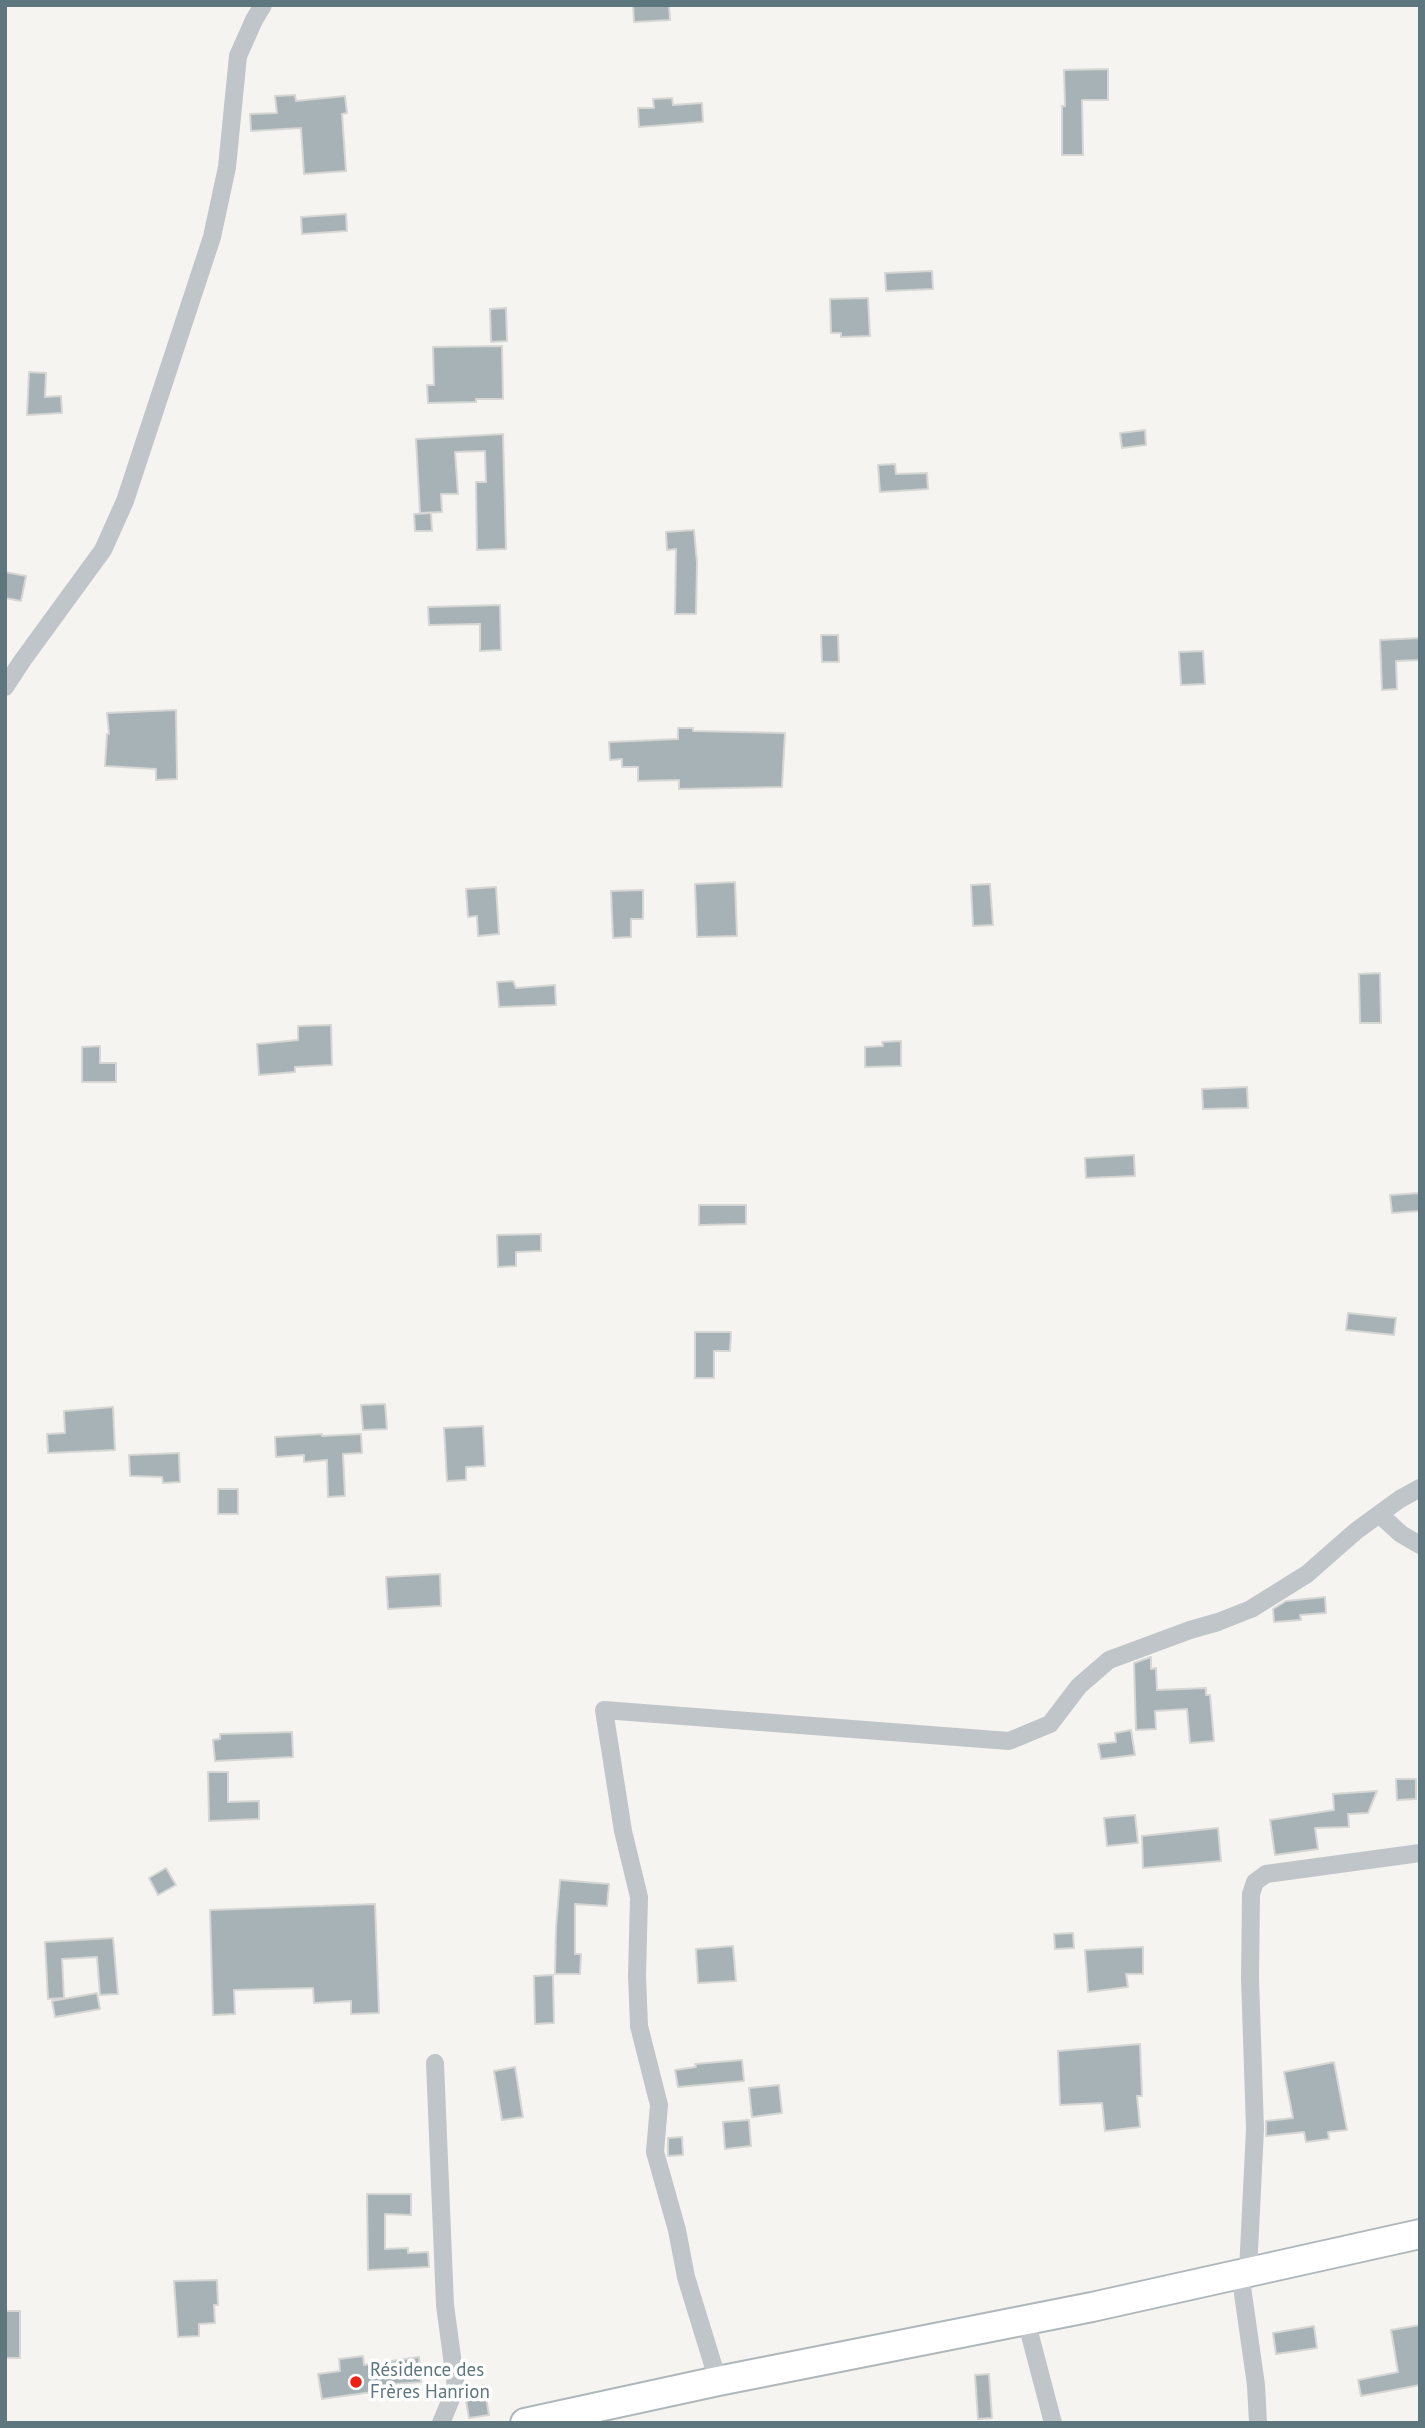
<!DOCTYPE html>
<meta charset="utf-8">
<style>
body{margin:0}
#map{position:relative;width:1425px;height:2428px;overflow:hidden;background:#f5f4f1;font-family:"PT Sans",sans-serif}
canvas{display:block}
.frame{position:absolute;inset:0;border:7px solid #5e767e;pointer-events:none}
</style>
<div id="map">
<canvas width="1425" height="2428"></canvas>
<div class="frame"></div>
</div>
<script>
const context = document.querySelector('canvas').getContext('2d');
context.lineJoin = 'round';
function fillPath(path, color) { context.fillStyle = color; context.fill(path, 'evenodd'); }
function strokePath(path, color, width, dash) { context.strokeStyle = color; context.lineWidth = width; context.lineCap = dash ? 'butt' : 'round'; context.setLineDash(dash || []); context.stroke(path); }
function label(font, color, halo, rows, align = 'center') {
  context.font = font + ' "PT Sans",sans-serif'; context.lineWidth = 7; context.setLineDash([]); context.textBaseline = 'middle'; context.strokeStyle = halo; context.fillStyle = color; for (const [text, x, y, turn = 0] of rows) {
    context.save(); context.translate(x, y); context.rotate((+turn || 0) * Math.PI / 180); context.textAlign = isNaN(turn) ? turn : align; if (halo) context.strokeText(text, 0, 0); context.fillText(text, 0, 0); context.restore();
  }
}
const building = new Path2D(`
 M633 5H669L670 20 634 22Z
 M1108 69V100H1082L1083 155H1062V106H1065L1064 70Z
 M295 95 296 101 345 96 347 113 342 114 346 171 304 174 301 128 251 131 250 114 277 113 275 96Z
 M672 98 673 105 702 103 703 122 639 127 638 108H654L653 99Z
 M346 214 347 231 302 234 301 217Z
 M932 271 933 289 886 291 885 273Z
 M868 298 870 336 841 337V333H831L830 299Z
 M506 308 507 341 491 342 490 309Z
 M502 346 503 399H476V402L428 403 427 385H434L433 347Z
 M29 372 46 373 45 397 61 396 62 413 27 415Z
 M1145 430 1146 445 1122 448 1120 433Z
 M503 434 506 549 477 550 476 482H486L485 451 455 452 458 494H441L442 512 420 513 416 439Z
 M895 464 896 474 927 473 928 489 880 492 878 465Z
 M431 513 432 531H415L414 514Z
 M694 530 697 563 696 614H675L676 549 667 550 666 532Z
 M5 572 26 576 21 601 5 598Z
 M500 605 501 650 480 651V624L429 625 428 607Z
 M821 635H838L839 662H822Z
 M1420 638V660L1396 661 1397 689 1382 690 1380 640Z
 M1203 651 1205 684 1181 685 1179 652Z
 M176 710 177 779 156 780V769L105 766 107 734H109L107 713Z
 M678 728H693V731L785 733 782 787 679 789V780L638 781V767H622V759L610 760 609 742 678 739Z
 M735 882 737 936 697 937 695 884Z
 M990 884 993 925 973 926 971 885Z
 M496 887 499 934 478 936 477 916 468 917 466 889Z
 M643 890V919H631V937L613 938 611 891Z
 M1380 973 1381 1023H1360L1359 974Z
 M513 981 516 988 555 985 556 1005 499 1007 497 982Z
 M331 1025 332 1065 295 1067V1072L259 1075 257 1044 298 1040V1026Z
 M901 1041V1066L865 1067V1047L883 1046 882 1042Z
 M100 1046V1063H116V1082H82V1047Z
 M1247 1087 1248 1108 1203 1109 1202 1089Z
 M1134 1155 1135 1176 1086 1178 1085 1158Z
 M1420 1193V1211L1392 1213 1390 1195Z
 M699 1205H746V1224L699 1225Z
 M541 1234V1251L516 1252V1266L498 1267 497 1235Z
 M1348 1313 1396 1318 1394 1335 1346 1330Z
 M695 1332H731L730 1351H714V1378H695Z
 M385 1404 387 1429 363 1430 361 1405Z
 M113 1407 115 1450 48 1453 47 1434 65 1433 64 1411Z
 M483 1426 485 1466 466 1467V1480L447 1481 444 1428Z
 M322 1434V1436L361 1434 362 1453 343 1454 345 1496 328 1497 327 1460 304 1462V1455L276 1457 275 1437Z
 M179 1453 180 1482 163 1483 162 1477 130 1476 129 1455Z
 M218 1489H238V1514H218Z
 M440 1574 441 1606 388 1609 386 1577Z
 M1325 1597 1326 1613 1300 1615 1301 1620 1274 1622 1273 1609 1286 1601Z
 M1151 1657V1669L1156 1668 1157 1690 1206 1688V1695H1210L1214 1741 1190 1743 1187 1709 1155 1711 1156 1729 1136 1730 1134 1663Z
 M1131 1730 1135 1755 1101 1759 1098 1744 1116 1742 1115 1733Z
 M292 1732 293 1757 215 1761 213 1740 220 1739V1734Z
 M208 1772H228V1802L259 1801V1819L209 1821Z
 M1396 1779H1416V1799L1397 1800Z
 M1377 1791 1368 1813 1348 1814 1349 1827 1315 1828 1318 1849 1275 1855 1270 1820 1334 1810 1333 1794Z
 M1135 1815 1138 1843 1107 1846 1104 1818Z
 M1218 1828 1221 1861 1143 1868 1142 1836Z
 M166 1868 176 1885 158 1895 149 1878Z
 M560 1880 609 1884 607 1906 575 1904V1954H581L580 1974H555L556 1928Z
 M375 1904 379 2013 351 2014V2001L314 2003 313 1988 234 1990 235 2014 213 2015 210 1910Z
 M1073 1933 1074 1948 1055 1949 1054 1934Z
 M113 1938 118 1994 100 1995 97 1957 62 1959 64 1998 48 1999 45 1942Z
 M733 1946 736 1981 698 1983 696 1949Z
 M1143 1947V1974H1126L1128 1987 1088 1992 1085 1950Z
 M553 1975 554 2023 535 2024 534 1976Z
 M97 1993 100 2009 55 2017 52 2001Z
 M1140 2044 1142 2096H1137L1140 2127 1105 2131 1102 2103 1060 2105 1058 2051Z
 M742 2060 744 2081 678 2087 675 2070 696 2067 695 2064Z
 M1334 2062 1347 2130 1328 2132 1329 2139 1306 2142 1304 2132 1266 2136V2121L1293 2118 1284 2072Z
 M515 2067 523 2117 502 2120 494 2071Z
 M779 2085 782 2113 752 2117 749 2088Z
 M749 2120 751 2146 725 2149 723 2122Z
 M682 2137 683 2155 668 2156V2138Z
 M367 2194H411V2215L385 2214V2249L408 2248V2253L428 2252 429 2267 368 2270Z
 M217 2280 218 2305H214L215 2323 199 2324V2336L178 2337 174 2281Z
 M5 2311H20V2358H5Z
 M1420 2325V2385L1361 2396 1358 2380 1398 2372 1391 2330Z
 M1314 2326 1317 2348 1276 2354 1273 2333Z
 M363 2356 364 2365 419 2357 421 2382 393 2384 394 2389 322 2399 318 2374 340 2371 339 2359Z
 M989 2374 992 2418 978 2419 975 2375Z
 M484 2385 489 2415 469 2418 465 2395 467 2388Z`);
fillPath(building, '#a6b2b5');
strokePath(building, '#d6d6d4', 2);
const primary = new Path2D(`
 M525 2423 718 2381 1092 2307 1420 2234`);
strokePath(primary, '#b0b7ba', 32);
strokePath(new Path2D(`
 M5 687 22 661 103 550 125 501 212 237 227 167 238 56 254 20 263 5
 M1379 1514 1401 1534 1420 1545
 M435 2063 445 2305 456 2387 441 2423
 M1248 2271 1255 2129 1250 1978 1251 1894 1255 1882 1266 1874 1420 1853
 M1240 2273 1256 2385 1258 2423
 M1026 2320 1053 2423
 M718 2381 686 2277 677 2230 655 2152 659 2105 639 2026 637 1976 639 1897 623 1831 604 1710 1009 1741 1050 1724 1079 1686 1109 1660 1190 1630 1218 1622 1251 1609 1307 1574 1356 1531 1400 1499 1420 1488`), '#bfc5c8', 18);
strokePath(primary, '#fff', 28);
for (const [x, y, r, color] of [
 [356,2382,7,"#ee2018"]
]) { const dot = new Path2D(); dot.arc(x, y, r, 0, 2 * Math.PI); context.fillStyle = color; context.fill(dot); strokePath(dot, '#fff', 2.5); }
label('19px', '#5e767e', '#fff', [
 ["Résidence des",370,2371],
 ["Frères Hanrion",370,2393]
], 'left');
</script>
